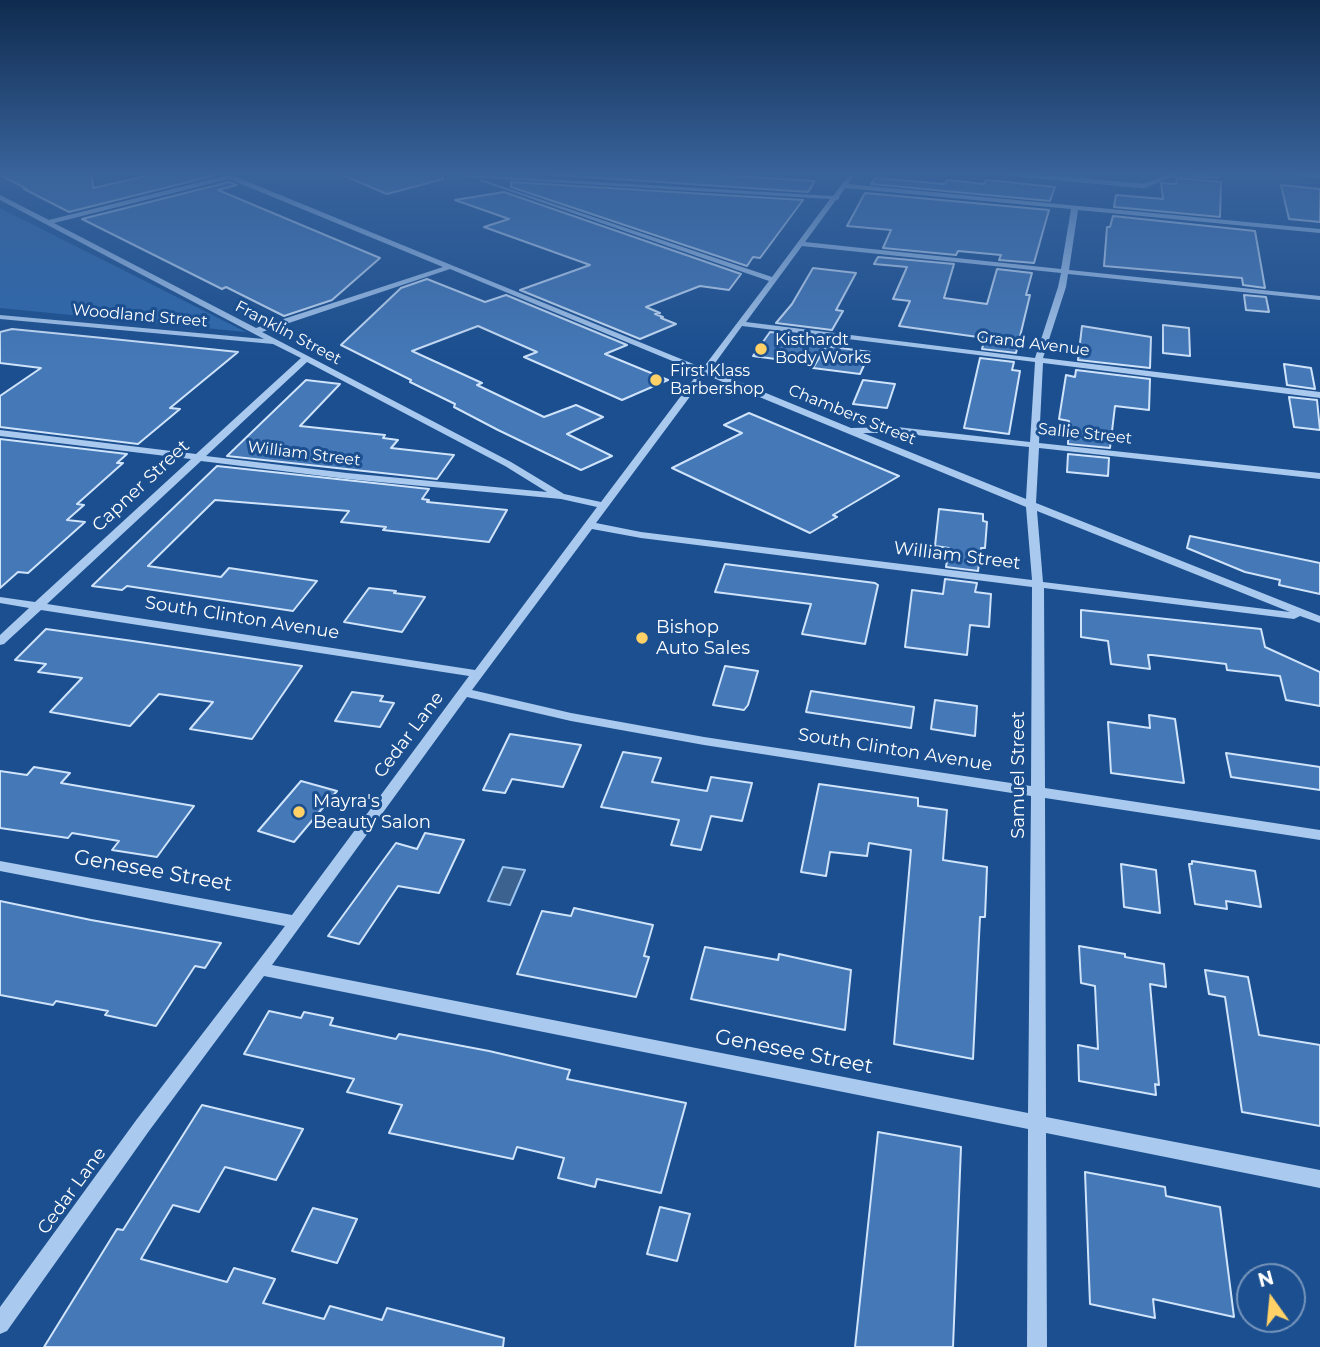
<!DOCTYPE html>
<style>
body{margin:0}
#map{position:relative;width:1320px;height:1347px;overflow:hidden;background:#1b4f8f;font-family:Montserrat,sans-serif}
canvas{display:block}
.north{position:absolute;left:1236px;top:1263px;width:70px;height:70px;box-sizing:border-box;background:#1b4f8f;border:2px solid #7695bc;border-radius:50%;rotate:345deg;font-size:19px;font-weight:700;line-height:28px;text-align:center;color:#fff}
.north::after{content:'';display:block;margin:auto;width:24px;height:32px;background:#ffd166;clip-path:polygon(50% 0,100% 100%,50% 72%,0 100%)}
</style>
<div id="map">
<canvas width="1320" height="1347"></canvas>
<div class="north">N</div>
</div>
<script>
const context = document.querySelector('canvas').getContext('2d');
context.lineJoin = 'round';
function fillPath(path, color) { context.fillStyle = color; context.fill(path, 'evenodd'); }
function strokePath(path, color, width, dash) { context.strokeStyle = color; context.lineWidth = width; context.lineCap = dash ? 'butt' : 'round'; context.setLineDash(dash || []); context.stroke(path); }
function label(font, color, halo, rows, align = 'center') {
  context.font = font + ' Montserrat,sans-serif'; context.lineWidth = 6; context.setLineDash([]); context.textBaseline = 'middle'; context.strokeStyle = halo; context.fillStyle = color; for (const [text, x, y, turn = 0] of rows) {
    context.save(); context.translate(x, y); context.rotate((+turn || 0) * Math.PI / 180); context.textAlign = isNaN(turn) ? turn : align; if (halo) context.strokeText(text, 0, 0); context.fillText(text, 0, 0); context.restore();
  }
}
fillPath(new Path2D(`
 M0 208 246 332 0 308Z`), '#2e69ad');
const water = new Path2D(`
 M503 867 525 870 510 905 488 901Z`);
fillPath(water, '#3c6290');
strokePath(water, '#9cc4f0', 2);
strokePath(new Path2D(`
 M923 172H931
 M990 172 1144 186 1169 176 1181 175
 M1191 175 1217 177 1222 173`), '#9cc4f0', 4.5);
const building = new Path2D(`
 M0 172H92L93 188 164 172H213L216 175 69 212 24 189H27L0 175Z
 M335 172H442L443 179 387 194Z
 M512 172H722L720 175 815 181 808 192Z
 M875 178 945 184 947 180 984 184 986 180 1055 187 1050 201 871 184Z
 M1177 178 1221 182 1220 217 1114 207 1116 195 1163 199 1161 183 1176 184Z
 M229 182 237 185 218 190 380 258 332 300 284 316 226 287 222 289 82 219Z
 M511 182 803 200 760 258 753 257 747 266 511 187Z
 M1281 185 1320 189V222L1289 219Z
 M504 192 741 274 729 290 700 286 646 307 660 313 655 314 663 317 661 318 676 324 640 339 520 290 590 265 484 227 509 219 455 200Z
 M865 193 1049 210 1034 263 999 260 1001 255 958 251 956 255 883 248 891 230 847 226Z
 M1113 216 1255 231 1265 288 1243 285 1242 278 1104 266 1107 227H1110Z
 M878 257 954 264 944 298 987 304 997 269 1032 273 1026 295H1030L1016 353 982 349 985 338 899 326 910 301 893 299 907 267 874 264Z
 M813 268 856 273 836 310 843 311 832 330 776 323 792 304Z
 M427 279 485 302 506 295 627 345 605 354 668 380 622 400 524 357 537 352 478 326 412 351 482 383 477 385 544 417 576 405 603 417 567 434 612 456 581 470 498 430 454 407 455 404 410 382 411 380 341 345 401 288Z
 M1244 295 1266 297 1269 312 1246 310Z
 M1163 325 1189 328 1190 356 1163 353Z
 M1082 326 1151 337 1150 368 1078 360Z
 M12 329 103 338 238 352 170 408 180 409 138 444 0 427V396L41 368 0 363V332Z
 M770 332 827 339 813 364 753 356Z
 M826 346 870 352 860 374 813 368Z
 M980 358 1014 362 1012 370 1020 371 1009 434 964 428Z
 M1284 364 1311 368 1315 389 1287 385Z
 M1076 370 1150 379 1149 410 1115 406 1110 448 1068 444 1069 421 1059 419 1066 375 1075 377Z
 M306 380 340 384 300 426 385 435 383 438 398 440 391 448 454 455 437 479 227 456Z
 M863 380 895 384 887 408 853 404Z
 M1289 397 1317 400 1320 430 1294 427Z
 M749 413 899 476 833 515 837 517 810 533 672 468 742 433 724 425Z
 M0 439 127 454 117 463H123L77 504 84 505 67 520 85 522 28 573 18 572 0 588Z
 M1068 454 1109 458 1108 476 1067 472Z
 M217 466 429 489 422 499 429 500 427 502 507 510 489 542 383 530 386 527 341 522 349 511 215 500 148 566 221 577 229 568 317 581 293 611 127 586 122 590 92 586Z
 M939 509 983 514V521L987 522 985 548H981L978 571 946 567 949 548 935 546Z
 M1190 536 1320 563V594L1279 585 1280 580 1245 572 1187 548Z
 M725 564 875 583 878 585 865 644 802 634 811 604 715 592Z
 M945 579 977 583 975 592 991 594 989 627 970 625 967 655 905 647 912 590 943 594Z
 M369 588 396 591 394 593 425 597 402 632 344 622Z
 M1081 610 1261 629 1265 647 1320 672V706L1286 700 1280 676 1227 670 1226 664 1152 655H1148L1150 669 1111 664 1108 641 1081 637Z
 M46 629 133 641 302 666 252 739 190 729 213 702 159 694 130 726 50 712 82 678 38 672 46 664 15 660Z
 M725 666 758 671 748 705 744 710 713 705Z
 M811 691 914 707 911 728 806 712Z
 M352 692 383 696 380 701 394 703 380 727 335 721Z
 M935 700 977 706 975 736 931 729Z
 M1149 715 1175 719 1184 783 1111 773 1108 722 1150 728Z
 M510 734 581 745 563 787 512 779 505 793 483 790Z
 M623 752 661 758 652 782 707 791 711 777 752 783 742 821 711 816 701 850 671 845 679 820 601 807Z
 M1226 753 1320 767V790L1231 777Z
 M34 767 70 773 61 783 194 806 157 857 112 850 119 841 72 833 68 838 0 828V771L27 775Z
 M301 781 337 791 294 842 258 831Z
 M819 784 918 798V806L947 810 943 860 987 867 985 917H980L973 1059 894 1044 911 850 869 843 867 856 830 852 826 876 801 872Z
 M425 833 464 840 439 893 398 886 359 944 328 936 396 843 417 849Z
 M1192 861 1255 871 1261 907 1226 901 1227 909 1195 904 1189 864H1192Z
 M1121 864 1156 870 1160 913 1124 907Z
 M0 901 91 920 221 943 205 968 195 966 156 1026 105 1015 108 1011 56 1001 53 1005 0 995Z
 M574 908 653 925 644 956 649 957 636 997 517 974 542 911 571 916Z
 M1079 946 1125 954V957L1164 964 1166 987 1150 984 1159 1085 1155 1084 1156 1095 1079 1081 1078 1045 1098 1049 1095 986 1081 983Z
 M705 947 778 960 779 954 851 970 845 1030 691 999Z
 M1205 970 1248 977 1259 1035 1320 1045V1126L1242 1112 1225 997 1209 994Z
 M269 1011 301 1018 304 1012 333 1018 330 1025 396 1039 399 1034 489 1051 570 1070 567 1079 686 1103 661 1193 597 1179 595 1187 558 1178 564 1158 517 1147 513 1159 389 1133 402 1105 347 1092 354 1079 244 1054Z
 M202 1105 303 1129 276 1180 225 1167 199 1212 173 1205 141 1259 227 1282 234 1268 275 1279 263 1303 324 1319 330 1306 382 1320 387 1308 504 1338 503 1347H44L117 1229 123 1230Z
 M878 1132 961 1147 953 1347H855Z
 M1085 1172 1165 1187 1166 1196 1220 1207 1234 1317 1153 1299 1155 1318 1090 1304Z
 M660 1207 690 1214 677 1261 647 1254Z
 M313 1208 357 1219 337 1263 292 1251Z`);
fillPath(building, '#4478b7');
strokePath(building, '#cfe3fa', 2);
fillPath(new Path2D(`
 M215 172H224L703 368 769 281 480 181V179L772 277 830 199 465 177 463 174 833 196 851 172H857L848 184 1320 229V233L1078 210 1069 270 1320 296V300L1068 274 1066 287 1043 358 1320 392V398L1043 363 1039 443 1320 473V479L1039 448 1036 503 1320 616V623L1300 616 1294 619 1044 588 1045 788 1320 830V840L1045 798 1046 1117 1320 1170V1188L1046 1133 1047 1347H1027L1028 1129 264 976 149 1131 7 1331 0 1334V1307L137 1119 285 926 0 871V861L292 915 469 676 41 610 4 644 0 645V635L29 608 0 603V597L35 602 191 459 0 436V430L196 454 301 358 273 344 0 319V315L264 339 0 200V195L49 220 224 176ZM229 179 443 267 256 328 54 223ZM845 188 1071 209 1061 269 805 242 836 200 839 199V197ZM802 246 1061 273 1058 287 1035 358 746 322ZM450 269 699 372 601 502 564 494 511 462 262 332ZM742 326 1035 362 1030 442 897 427 851 428 710 370ZM307 362 505 466 547 492 347 473 206 456ZM706 375 1026 507 1032 580 641 532 596 523ZM863 433H897L1029 447 1026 499ZM201 461 347 479 561 499 597 507 475 670 47 604ZM1037 511 1290 612 1043 582ZM592 529 641 538 1032 587 1031 786 704 737 571 713 472 690ZM467 697 571 721 704 745 1031 796 1028 1113 272 965Z
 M1270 172 1320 174V178L1273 174Z`), '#a9c9ee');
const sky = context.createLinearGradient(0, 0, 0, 361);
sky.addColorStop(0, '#0f2b4f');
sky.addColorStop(0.48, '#39639b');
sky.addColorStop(1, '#39639b00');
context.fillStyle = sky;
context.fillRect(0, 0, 1320, 361);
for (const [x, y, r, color] of [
 [761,349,7,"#ffd166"],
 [656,380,7,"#ffd166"],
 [642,638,7,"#ffd166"],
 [299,812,7,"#ffd166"]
]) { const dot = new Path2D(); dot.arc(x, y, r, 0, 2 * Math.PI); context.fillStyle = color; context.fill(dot); strokePath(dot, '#1b4f8f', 2.5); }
label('16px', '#fff', '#1b4f8f', [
 ["Woodland Street",140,316,5],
 ["Franklin Street",288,333,28],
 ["Grand Avenue",1033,344,7],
 ["Chambers Street",852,415,22],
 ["Sallie Street",1085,434,6],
 ["William Street",304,454,7]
]);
label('16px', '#fff', '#1b4f8f', [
 ["Kisthardt",775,340],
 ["Body Works",775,358],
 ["First Klass",670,371],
 ["Barbershop",670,389]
], 'left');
label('18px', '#fff', '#1b4f8f', [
 ["Capner Street",141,486,-43],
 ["William Street",957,556,7],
 ["South Clinton Avenue",242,618,9],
 ["Cedar Lane",409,735,-53],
 ["South Clinton Avenue",895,750,9],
 ["Samuel Street",1019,775,-90],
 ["Cedar Lane",72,1191,-54]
]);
label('18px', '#fff', '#1b4f8f', [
 ["Bishop",656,628],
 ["Auto Sales",656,649],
 ["Mayra's",313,802],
 ["Beauty Salon",313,823]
], 'left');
label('21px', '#fff', '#1b4f8f', [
 ["Genesee Street",153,871,10],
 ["Genesee Street",794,1052,11]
]);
</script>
